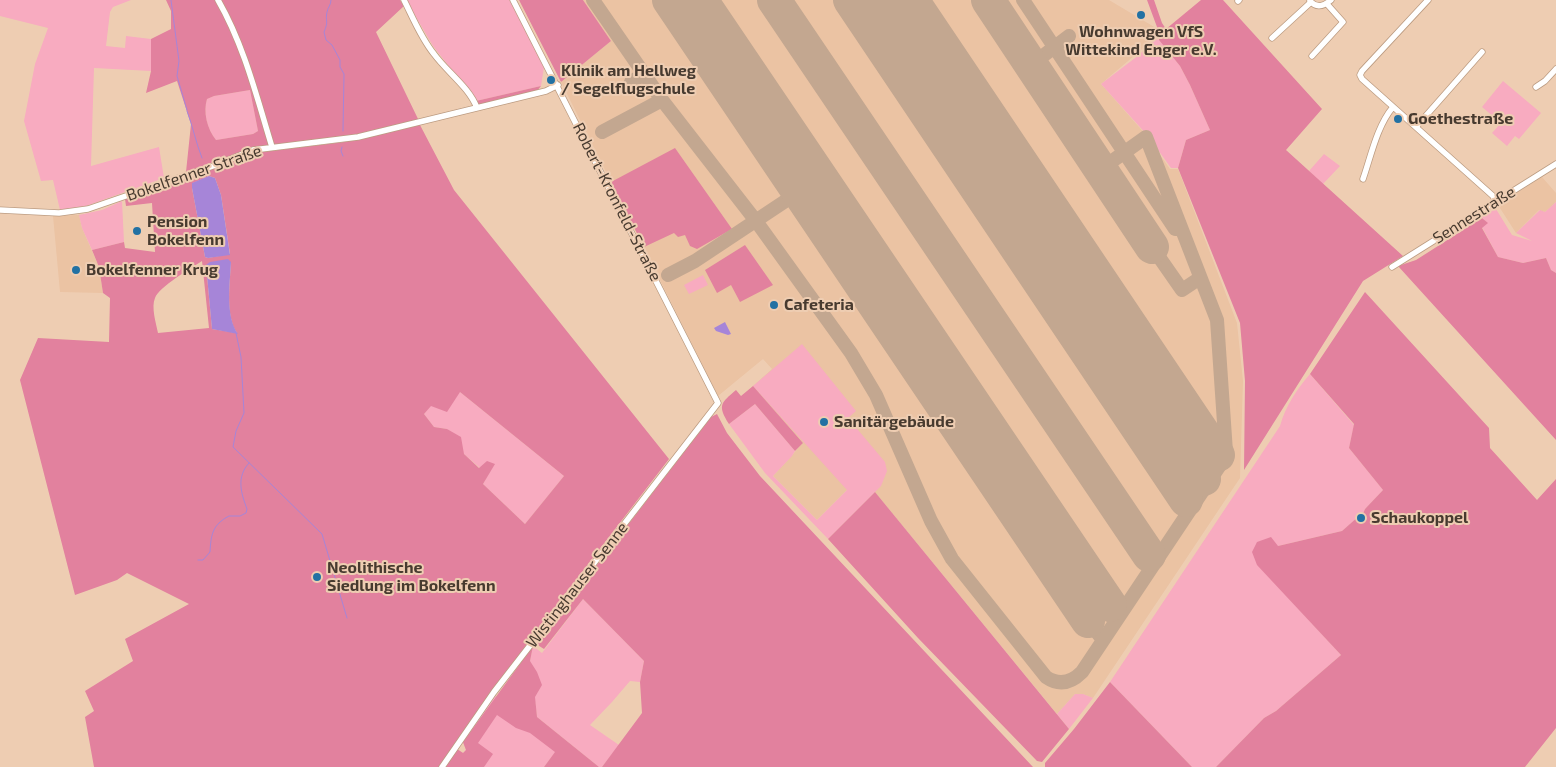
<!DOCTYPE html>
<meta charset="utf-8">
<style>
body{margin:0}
canvas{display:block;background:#eecdb2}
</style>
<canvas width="1556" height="767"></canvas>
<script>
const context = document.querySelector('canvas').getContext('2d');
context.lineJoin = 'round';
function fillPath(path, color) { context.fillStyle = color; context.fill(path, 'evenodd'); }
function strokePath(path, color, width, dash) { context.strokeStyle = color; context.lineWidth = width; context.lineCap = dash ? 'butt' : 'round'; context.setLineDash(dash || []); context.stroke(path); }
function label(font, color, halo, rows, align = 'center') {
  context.font = font + ' "Exo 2",sans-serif'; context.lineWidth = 4; context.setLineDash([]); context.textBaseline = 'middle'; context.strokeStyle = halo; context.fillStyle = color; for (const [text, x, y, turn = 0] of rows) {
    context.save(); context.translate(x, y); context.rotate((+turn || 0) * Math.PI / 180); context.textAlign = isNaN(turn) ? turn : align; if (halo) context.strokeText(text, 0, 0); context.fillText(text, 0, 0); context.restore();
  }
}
fillPath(new Path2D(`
 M583 0H1109L1156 28 1155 38 1101 84 1147 136 1170 169H1178L1237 323 1243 381 1240 478 1093 698 1083 694H1075L1057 714 875 492 847 490 817 520 773 476 803 443 753 386 772 369 763 359 718 396 561 82 611 41Z
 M1542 177 1556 193V202L1545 212 1539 210 1516 233 1498 205Z
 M79 215 82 228 99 267 103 293 60 292 53 216Z`), '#ebc3a3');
fillPath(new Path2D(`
 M0 0H131L113 7 110 12 106 46 125 48 126 36 151 39V71L94 68 91 166 159 147 164 178 86 206 60 210 53 180 41 181 24 121 35 64 48 28 0 16Z
 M406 0H511L544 67 541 86 476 101 433 46Z
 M1155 39 1159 40 1180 66 1190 85 1210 130 1186 140 1178 168H1171L1148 136 1101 84 1139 55Z
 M1503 81 1541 113 1519 139 1515 136 1507 146 1492 133 1501 123 1482 107Z
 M250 90 258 131 253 134 216 140C207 129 203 112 207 99L214 96Z
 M1324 154 1340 166 1323 184 1309 171Z
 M122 201 124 242 92 250 82 228 79 215 102 210Z
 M1556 202V273L1551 270 1546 258 1523 263 1498 257 1482 227 1487 223 1481 216 1496 209 1512 235 1532 241 1516 233 1540 210 1545 212Z
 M703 275 708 285 689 294 684 285Z
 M802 344 856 411 848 418 885 462 887 471 881 486 828 539 765 473 729 424 755 404 795 451 792 456 773 476 817 520 847 490 753 386Z
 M1310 374 1354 425 1349 448 1383 490 1365 509 1362 516H1359L1342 531 1278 546 1258 565 1341 655 1276 711 1264 718 1216 767H1192L1110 682 1280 426C1285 407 1297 389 1310 374Z
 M460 392 564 476 525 524 483 484 494 464 480 468 464 454 447 429 434 427 424 414 431 405Z
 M583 599 644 661 640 682 630 681 612 702 590 725 619 745 602 767H599L537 717 530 661 533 646 542 653Z
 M1075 694H1083L1093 698 1069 729 1057 714Z
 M495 696 560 746 544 767H445L457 749 463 753 466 750 463 742Z`), '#f8abc0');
fillPath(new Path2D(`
 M166 0H400L404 6 376 32 419 121 360 135 252 148 186 172 191 124 177 81 146 93 151 71V39L171 29V11ZM250 90 258 131 253 134 216 140C207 129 203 112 207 99L214 96Z
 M519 0H583L611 41 561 82Z
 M1147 0H1154L1162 23 1166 29 1201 0H1223L1322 109 1286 150 1403 256 1363 281 1244 470 1245 381 1240 323 1178 168 1186 140 1210 130 1190 85 1180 66 1159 40 1157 27Z
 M541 86 537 91 479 105 476 101Z
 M420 125 454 190 669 459 529 641 439 767H94L85 717 94 711 85 691 133 661 125 639 189 604 127 573 117 580 75 595 20 380 38 338 109 342 110 298 103 293 99 267 92 250 124 242 125 248 155 252 152 203 126 206 125 199 182 180 254 153 344 142ZM209 176 215 178 221 195 230 254 208 258 205 257 192 188 193 183ZM202 261 209 328 158 333C156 323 151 307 155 298 159 287 191 268 202 261ZM231 262C230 283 225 315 237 333L212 329 206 265ZM460 392 564 476 525 524 483 484 495 464 487 461 479 468 464 454 461 437 447 429 434 427 424 414 431 406 447 412Z
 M675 148 732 229 697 249 690 246 685 235 678 237 674 233 644 247 611 182Z
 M1482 218 1488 223 1482 228 1498 257 1523 263 1546 258 1551 270 1556 273V440L1398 266 1416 260Z
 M745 245 773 285 740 302 731 285 717 293 705 270Z
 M1365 292 1489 428 1490 448 1537 500 1556 479V728L1525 767H1216L1264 718 1276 711 1341 655 1257 565 1252 552 1257 542 1271 537 1278 546 1342 531 1359 516H1362L1365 509 1383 490 1349 448 1354 424 1310 374Z
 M753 386 803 443 795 451 755 404 729 424C717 405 721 403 736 390L741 396Z
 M717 414 727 433 760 476 1033 767H602L642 713 640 682 644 661 583 599 544 649 536 644 711 417Z
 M875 492 1069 729 1042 762 1037 761 918 638 828 539Z
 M533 646 530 661 537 672 542 685 535 697 537 717 599 767H544L555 752 530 733 516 728 497 715 478 743 493 754 484 767H445L457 749 463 753 466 750 463 742Z
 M1110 682 1192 767H1045V763L1074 729Z`), '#e2819e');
fillPath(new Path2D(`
 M209 176 215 178 221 195 230 255 208 258 205 257 192 188V183Z
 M228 259 231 262C230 283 225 316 238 334L212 329 206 265 210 262Z
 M725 322 731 334 728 335 716 331 714 328Z`), '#a685d8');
strokePath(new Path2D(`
 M171 0 179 61 177 76 187 110
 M331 0C331 5 328 7 327 12 325 21 329 21 324 32L326 40 332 45 340 60V67L344 74 343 131
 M187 111C193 127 196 143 202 158
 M342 147 341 151 343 156
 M236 333 241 357 244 413 236 431 233 447 322 534 347 618
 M198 560H203L210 552C211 535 212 525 229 516H240L246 513 247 509C241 493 236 477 249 463`), '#a685d8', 1);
strokePath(new Path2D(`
 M593 0 662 100 756 221 851 353 876 395 931 521 952 559 1046 677C1059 686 1071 683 1082 672L1224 459 1226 452 1217 320 1146 137 1101 169
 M1023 0 1175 229
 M686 26 708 10
 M1031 65 1069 36
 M631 82 644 74
 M602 132 662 100
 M1152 247 1182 290 1200 278
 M668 275 695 261 799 192
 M1099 371 1141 340
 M980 460 1001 445
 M1088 621 1103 640`), '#c3a790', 14);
strokePath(new Path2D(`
 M669 0 1088 621
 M701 0 1110 605
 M774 0 1149 555
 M850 0 1186 500
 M882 0 1204 479
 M912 0 1218 455
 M988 0 1152 247`), '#c3a790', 34);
const minor = new Path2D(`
 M218 0C244 45 257 98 272 147
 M404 0C413 18 421 38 434 54 447 72 469 87 477 108
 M1428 0 1362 71 1360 75 1362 79 1493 196 1496 202
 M1238 1 1239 0
 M1310 1C1317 9 1324 6 1331 0
 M1272 38 1310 3
 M1312 56 1343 22 1327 4
 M1536 87 1545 81 1556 69
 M1416 127 1482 52
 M1363 179C1371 156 1377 126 1393 107
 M0 210 59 213 88 209 213 166 253 150 358 137 546 91 558 85
 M1392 267 1556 164
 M442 767 494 692 718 403 513 0`);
strokePath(minor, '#bc9c82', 7);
strokePath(minor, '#fff', 5.5);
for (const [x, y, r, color] of [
 [1141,15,5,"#2271a3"],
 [551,80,5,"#2271a3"],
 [1398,119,5,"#2271a3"],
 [137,231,5,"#2271a3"],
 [76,270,5,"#2271a3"],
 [774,305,5,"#2271a3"],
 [824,422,5,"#2271a3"],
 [1361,518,5,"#2271a3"],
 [317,577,5,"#2271a3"]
]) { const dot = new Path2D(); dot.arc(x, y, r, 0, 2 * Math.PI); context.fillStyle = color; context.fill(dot); strokePath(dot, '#eecdb2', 2); }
label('bold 16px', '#473a2f', '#eecdb2', [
 ["Wohnwagen VfS",1141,32,"center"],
 ["Wittekind Enger e.V.",1141,50,"center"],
 ["Klinik am Hellweg",561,71],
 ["/ Segelflugschule",561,89],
 ["Goethestraße",1408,119],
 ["Pension",147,222],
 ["Bokelfenn",147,240],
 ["Bokelfenner Krug",86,270],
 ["Cafeteria",784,305],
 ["Sanitärgebäude",834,422],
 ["Schaukoppel",1371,518],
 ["Neolithische",327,568],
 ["Siedlung im Bokelfenn",327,586]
], 'left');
label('16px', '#473a2f', '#eecdb2', [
 ["Bokelfenner Straße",194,173,-19],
 ["Robert-Kronfeld-Straße",617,202,63],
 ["Sennestraße",1474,215,-32],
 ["Wistinghauser Senne",577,585,-52]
]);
</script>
